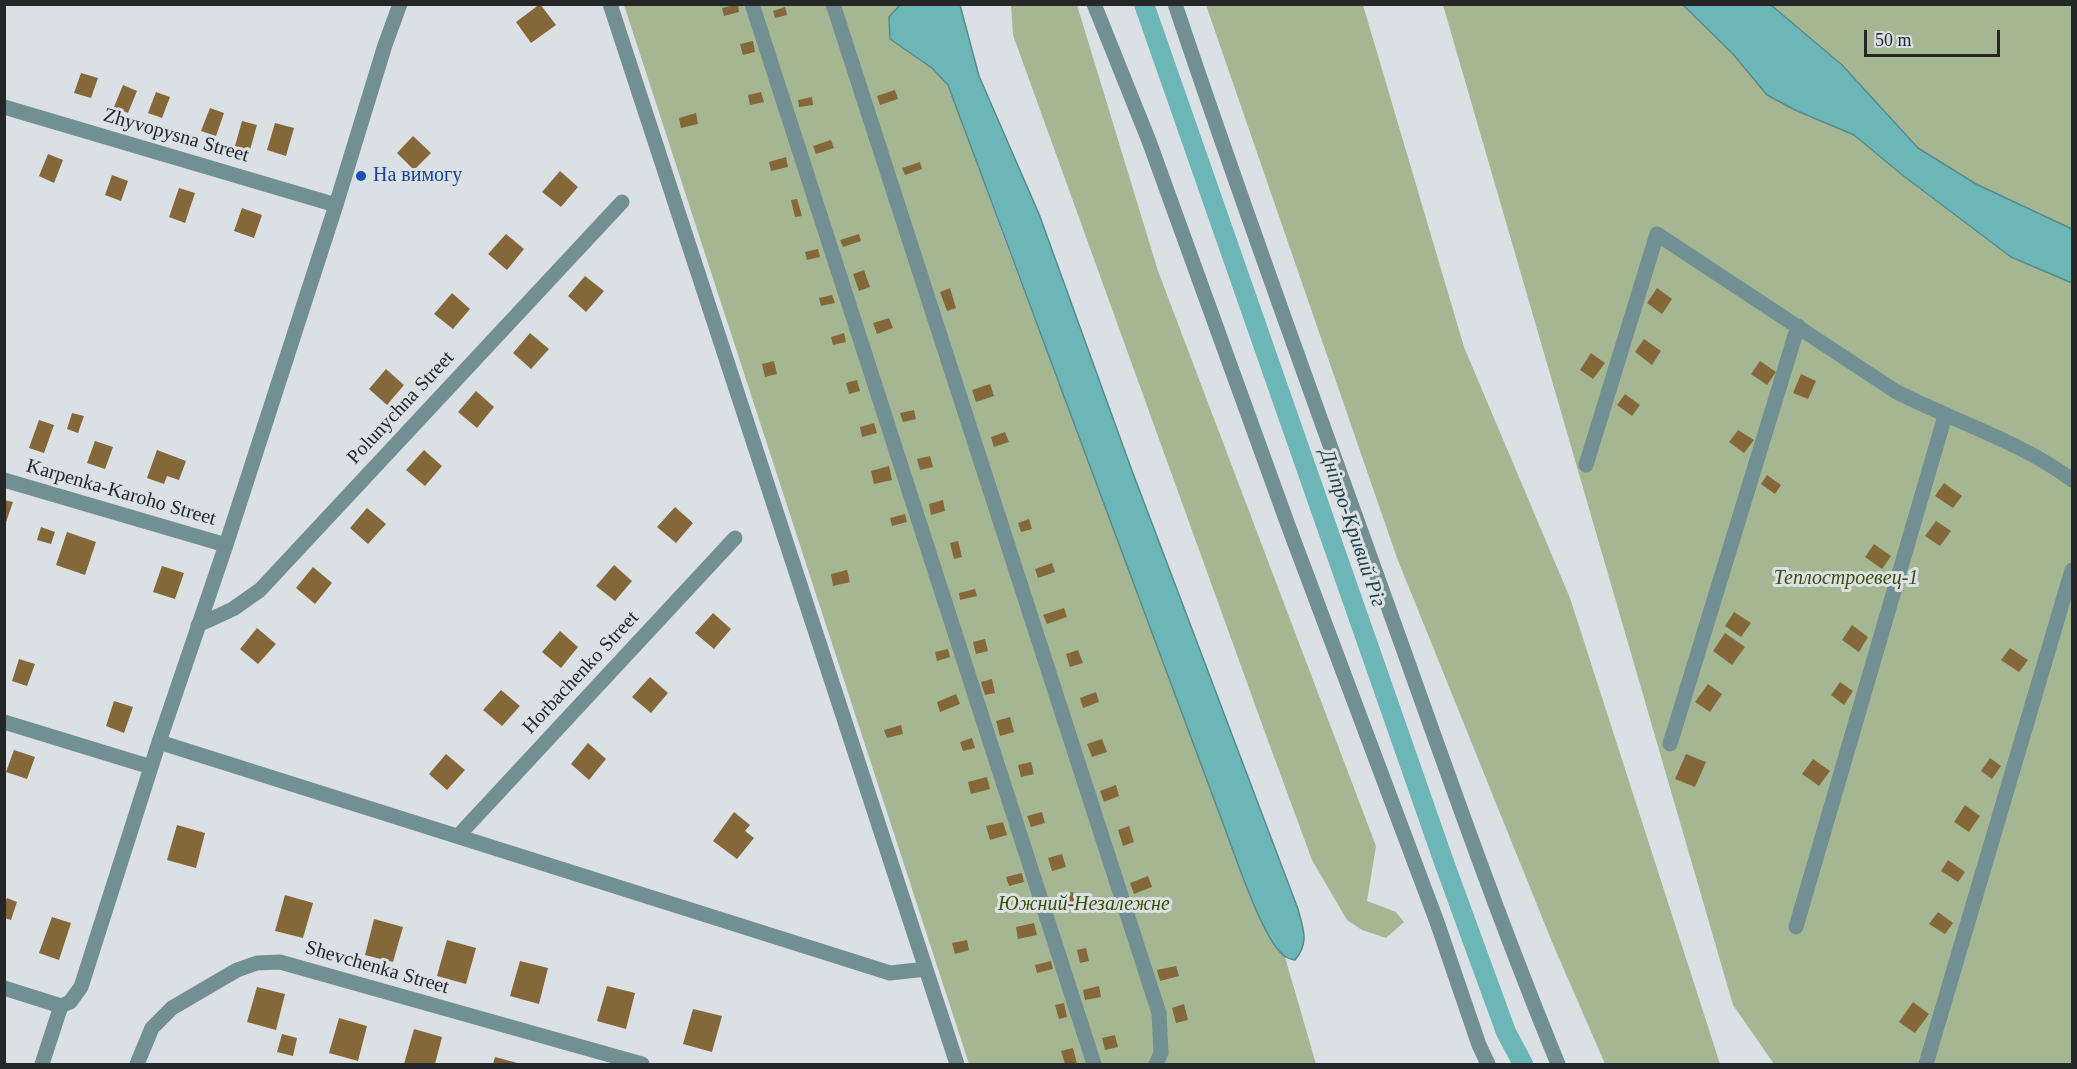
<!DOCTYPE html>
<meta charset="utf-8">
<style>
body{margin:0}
#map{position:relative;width:2077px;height:1069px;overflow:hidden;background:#dbe0e5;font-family:"Times New Roman",serif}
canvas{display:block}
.frame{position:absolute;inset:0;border:6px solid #242628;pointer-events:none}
.scale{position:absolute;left:1864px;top:30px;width:136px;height:27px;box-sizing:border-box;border:3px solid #242628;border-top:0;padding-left:8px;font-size:18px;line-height:21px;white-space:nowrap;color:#242628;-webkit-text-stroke:4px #dbe0e5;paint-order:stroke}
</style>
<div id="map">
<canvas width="2077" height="1069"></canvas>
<div class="frame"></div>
<div class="scale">50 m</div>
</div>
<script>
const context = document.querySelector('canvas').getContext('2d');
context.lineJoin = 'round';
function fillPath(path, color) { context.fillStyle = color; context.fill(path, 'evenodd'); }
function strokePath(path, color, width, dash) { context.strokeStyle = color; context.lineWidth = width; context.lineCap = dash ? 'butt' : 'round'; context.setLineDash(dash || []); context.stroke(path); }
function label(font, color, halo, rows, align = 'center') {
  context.font = font + ' "Times New Roman",serif'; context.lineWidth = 6; context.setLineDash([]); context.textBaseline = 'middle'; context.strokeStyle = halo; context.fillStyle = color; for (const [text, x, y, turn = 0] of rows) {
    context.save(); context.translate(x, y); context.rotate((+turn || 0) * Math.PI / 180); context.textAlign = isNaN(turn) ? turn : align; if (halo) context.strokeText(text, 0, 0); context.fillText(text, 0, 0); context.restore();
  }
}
fillPath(new Path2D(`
 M624 5H900L889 17 890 39 933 68 948 85 1010 254 1274 945 1285 957 1316 1064H969Z
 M1011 5H1077L1158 271 1376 846 1367 901 1396 912 1404 922 1386 938 1362 930 1347 920 1312 860 1267 738 1013 35Z
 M1206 5H1363L1464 347 1570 598 1720 1064H1605L1552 942 1397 558Z
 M1443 5H1683L1733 54 1767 95 1795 110 1854 135 1901 174 2011 257 2072 283V1064H1774L1733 1005Z
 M1771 5H2072V229L1976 184 1918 148 1842 65Z`), '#a5b792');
const water = new Path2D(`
 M900 5H960L979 76 1039 214 1131 468 1298 909C1303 929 1310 942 1295 960 1292 959 1289 959 1286 957 1264 945 1234 852 1224 826L948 85 932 68 890 39 889 17Z
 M1683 5H1771L1842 65 1918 148 1976 184 2072 229V283L2011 257 1901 174 1854 135 1795 110 1767 95 1733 54Z`);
fillPath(water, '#6cb6b8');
strokePath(water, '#568b8d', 1.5);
strokePath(new Path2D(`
 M1144 4 1445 865 1506 1032 1523 1064`), '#6cb6b8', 20);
fillPath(new Path2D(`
 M540 4 556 25 531 43 516 22Z
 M738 4 739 12 724 16 722 8Z
 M785 7 787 15 775 18 773 11Z
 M753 41 755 52 743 55 740 44Z
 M81 73 98 78 91 98 74 93Z
 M123 85 137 91 128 113 114 107Z
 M895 90 898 99 880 105 877 96Z
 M156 92 170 97 162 118 148 113Z
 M761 92 764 102 750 105 748 95Z
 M812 97 813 105 799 107 798 100Z
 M210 108 224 113 216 136 201 131Z
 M696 113 698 124 681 128 679 118Z
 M242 121 257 125 250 150 235 146Z
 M275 123 294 128 286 156 267 150Z
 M413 136 431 153 414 170 397 153Z
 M831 140 834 148 816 154 813 146Z
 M48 154 63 160 54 183 39 176Z
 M786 157 788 167 771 171 769 162Z
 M920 162 922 169 905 175 902 168Z
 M560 171 578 187 561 207 542 192Z
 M112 175 128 181 121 201 105 195Z
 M179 188 195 193 185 223 169 217Z
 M797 199 802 216 795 217 791 200Z
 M242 208 262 215 254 238 234 231Z
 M506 234 524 249 507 270 488 254Z
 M859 234 861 241 843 247 840 240Z
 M818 249 820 257 807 260 805 252Z
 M864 270 870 287 859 291 853 274Z
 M585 276 604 291 586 312 568 296Z
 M950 288 956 308 947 311 940 292Z
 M1657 288 1672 299 1662 314 1647 303Z
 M452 293 470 309 453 329 434 314Z
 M832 295 835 303 821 306 819 298Z
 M889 318 893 328 877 334 873 323Z
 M530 333 549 349 531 369 513 353Z
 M844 333 846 342 833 345 831 337Z
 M1644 339 1661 351 1652 365 1635 352Z
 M1591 353 1605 363 1593 379 1580 370Z
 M774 361 777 374 765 377 762 364Z
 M1760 361 1776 372 1767 385 1751 374Z
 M386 369 404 385 387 405 369 389Z
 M1801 374 1816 381 1808 399 1793 393Z
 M857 380 860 391 849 394 846 383Z
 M990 384 994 396 976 402 972 390Z
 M476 391 494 407 477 428 458 412Z
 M1625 394 1640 405 1632 416 1617 405Z
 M914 410 916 419 903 422 900 413Z
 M72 413 84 416 78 433 67 429Z
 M39 420 54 425 44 453 29 448Z
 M874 423 877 433 862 437 860 427Z
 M1738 430 1754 440 1744 453 1729 442Z
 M1005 432 1009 442 994 447 991 437Z
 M95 441 113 447 105 469 87 463Z
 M157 450 186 461 179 480 167 476 164 484 147 478Z
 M424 450 442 466 425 486 406 470Z
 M930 456 933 467 920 470 917 459Z
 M889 466 892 480 874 484 871 471Z
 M1767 475 1781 485 1775 494 1761 484Z
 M1944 483 1962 496 1953 508 1935 496Z
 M4 500 13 502 5 525H4Z
 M943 500 945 511 931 515 929 504Z
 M675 507 693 523 676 543 657 527Z
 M367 508 386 524 368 544 350 528Z
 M905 514 907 522 892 526 890 518Z
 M1029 519 1032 529 1021 532 1018 523Z
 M1936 521 1951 531 1940 546 1925 536Z
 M41 527 55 532 51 544 37 540Z
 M67 532 96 542 85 575 56 565Z
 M958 541 962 557 954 559 950 543Z
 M1874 544 1891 556 1882 569 1865 557Z
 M1052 563 1055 572 1038 578 1035 569Z
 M614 565 632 581 615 601 596 586Z
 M162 566 184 573 175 599 153 592Z
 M313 567 332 583 315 604 296 588Z
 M847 570 850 582 833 586 831 574Z
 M975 589 977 596 960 600 959 593Z
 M1064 608 1067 617 1047 624 1043 615Z
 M1734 612 1751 623 1741 637 1725 626Z
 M713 613 731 629 714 649 695 633Z
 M1852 625 1868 637 1859 652 1842 640Z
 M257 628 276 644 258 664 240 649Z
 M560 631 578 647 561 668 542 652Z
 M1725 633 1745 647 1732 665 1713 651Z
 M985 639 988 651 976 654 973 642Z
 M2010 648 2028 660 2019 672 2001 660Z
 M948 649 950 657 937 661 935 652Z
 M1078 650 1083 663 1070 667 1066 654Z
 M19 659 35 664 27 686 12 681Z
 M650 677 668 693 651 713 632 697Z
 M992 679 995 693 985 695 981 682Z
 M1840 682 1853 691 1844 705 1831 695Z
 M1708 684 1722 694 1710 712 1695 702Z
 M501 690 520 706 502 726 483 710Z
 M1096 692 1099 702 1083 708 1080 698Z
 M956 694 960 704 940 712 937 702Z
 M114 701 133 707 124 733 106 726Z
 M1010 717 1014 732 1000 736 996 721Z
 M901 725 903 734 887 738 884 730Z
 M972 738 975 748 963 751 960 742Z
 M1102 739 1107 752 1092 757 1087 744Z
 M588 743 606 759 589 780 571 764Z
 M14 750 35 757 27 779 6 772Z
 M446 754 465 770 447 790 429 774Z
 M1686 754 1706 762 1695 787 1675 779Z
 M1990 758 2001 766 1992 779 1981 771Z
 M1813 759 1830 771 1819 786 1802 774Z
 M1031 762 1034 774 1021 777 1018 765Z
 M987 777 990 789 971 794 968 782Z
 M1116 785 1119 796 1104 802 1100 791Z
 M1965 805 1980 816 1969 832 1954 822Z
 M734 812 750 825 745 831 754 838 737 859 713 841Z
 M1042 812 1045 823 1031 827 1027 816Z
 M1003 822 1007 835 990 840 986 826Z
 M177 825 205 833 196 868 167 860Z
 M1129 826 1134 842 1123 846 1118 830Z
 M1062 854 1066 867 1052 871 1048 858Z
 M1948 860 1965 872 1958 882 1941 871Z
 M1022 873 1024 882 1009 886 1006 877Z
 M1148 876 1152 887 1134 894 1130 883Z
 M1073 892 1076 908 1064 910 1061 894Z
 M285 895 313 903 303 938 275 931Z
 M7 898 17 902 11 920 4 918V905Z
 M1938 912 1953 923 1945 934 1929 924Z
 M52 917 71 923 59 960 39 953Z
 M374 919 403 927 393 962 365 955Z
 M1034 923 1037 935 1018 939 1016 927Z
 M447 940 476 948 466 984 437 976Z
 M967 940 969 950 955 954 952 943Z
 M1086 948 1089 961 1080 963 1077 950Z
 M520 961 548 968 539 1004 510 996Z
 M1051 961 1053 969 1037 973 1035 965Z
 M1176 966 1179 976 1160 981 1157 970Z
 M607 986 635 993 626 1029 597 1021Z
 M1099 986 1101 997 1085 1000 1083 990Z
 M257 987 285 994 276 1030 247 1022Z
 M1913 1002 1929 1014 1915 1033 1899 1022Z
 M1064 1003 1067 1017 1059 1019 1055 1005Z
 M1184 1004 1188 1020 1176 1023 1172 1008Z
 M693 1009 722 1016 712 1052 683 1044Z
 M339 1018 367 1026 358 1061 329 1053Z
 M414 1029 442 1037 435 1064H404Z
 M282 1034 297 1038 293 1056 277 1052Z
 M1115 1035 1118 1047 1105 1050 1102 1038Z
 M1073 1048 1077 1064H1065L1061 1051Z
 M495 1057 521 1064H493Z`), '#856839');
strokePath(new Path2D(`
 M610 4 957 1064
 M752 4 1094 1064
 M833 4 1159 1013 1161 1053 1156 1064
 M1094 4 1149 141 1288 525 1437 922 1479 1045 1488 1064
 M1175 4C1239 196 1309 386 1377 576 1436 739 1492 904 1558 1064
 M4 107 336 205
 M1586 465 1657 234 1895 391C1953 421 2020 441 2072 480
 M4 480 226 545
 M198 625 233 609 260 590 622 202
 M4 722 151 767
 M159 742 890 973 926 969
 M1670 744 1798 326
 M458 836 735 538
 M1796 927 1945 416
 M4 988 61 1006
 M42 1064 61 1006 70 1002 81 987 159 742 226 545 336 205 385 45 400 4
 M137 1064 152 1028 172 1008 237 970 257 963 280 962 642 1064
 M1926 1064 2072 570`), '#729093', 15);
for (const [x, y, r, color] of [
 [361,176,6,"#1a4fb4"]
]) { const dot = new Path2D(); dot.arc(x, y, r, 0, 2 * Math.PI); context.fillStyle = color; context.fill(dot); strokePath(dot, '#dbe0e5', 2); }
label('20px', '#242628', '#dbe0e5', [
 ["Zhyvopysna Street",176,136,16],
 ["Polunychna Street",401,408,-47],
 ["Karpenka-Karoho Street",121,493,16],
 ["Horbachenko Street",581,673,-47],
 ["Shevchenka Street",377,968,16]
]);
label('20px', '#164399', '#dbe0e5', [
 ["На вимогу",373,176]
], 'left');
label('italic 20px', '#365102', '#dbe0e5', [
 ["Теплостроевец-1",1846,579],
 ["Южний-Незалежне",1084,905]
]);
label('italic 21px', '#1f4344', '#dbe0e5', [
 ["Дніпро-Кривий Ріг",1352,528,71]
]);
</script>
